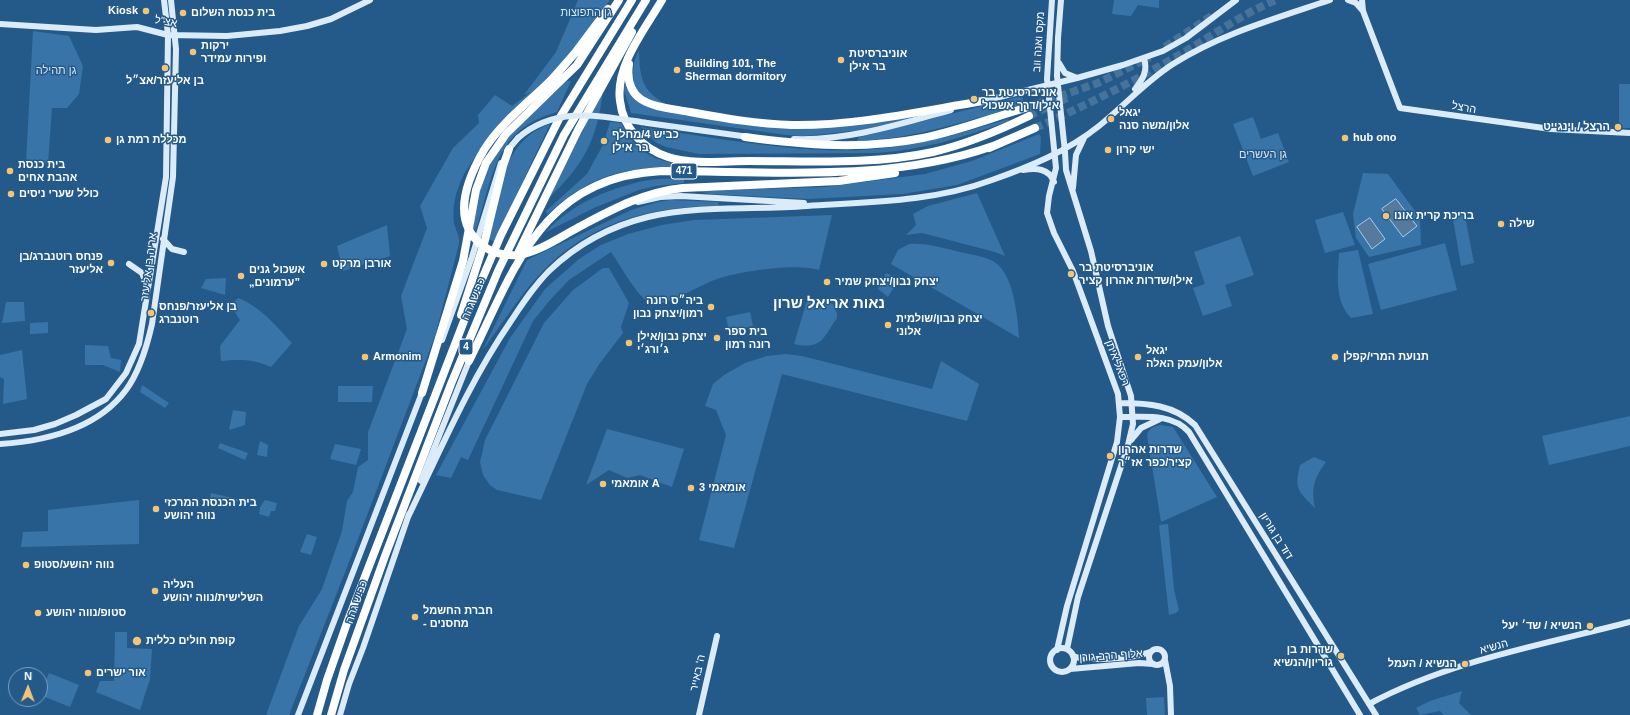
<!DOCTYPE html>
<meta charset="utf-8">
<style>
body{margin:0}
#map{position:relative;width:1630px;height:715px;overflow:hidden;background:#245a8a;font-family:Helvetica,sans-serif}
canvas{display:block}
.north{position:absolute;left:8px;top:667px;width:40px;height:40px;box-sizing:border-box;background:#245a8a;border:1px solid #7c9cb9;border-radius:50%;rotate:1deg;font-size:11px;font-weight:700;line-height:16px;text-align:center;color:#fff}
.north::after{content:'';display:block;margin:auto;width:14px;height:18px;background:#f4c475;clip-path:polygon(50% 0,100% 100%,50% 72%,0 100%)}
</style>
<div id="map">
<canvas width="1630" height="715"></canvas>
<div class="north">N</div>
</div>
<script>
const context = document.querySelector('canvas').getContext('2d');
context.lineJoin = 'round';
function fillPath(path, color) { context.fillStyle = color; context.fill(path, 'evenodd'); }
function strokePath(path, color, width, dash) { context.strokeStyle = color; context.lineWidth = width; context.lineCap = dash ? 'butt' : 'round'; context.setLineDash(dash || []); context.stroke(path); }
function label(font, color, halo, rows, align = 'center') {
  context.font = font + ' Helvetica,Heebo,sans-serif'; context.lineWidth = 3; context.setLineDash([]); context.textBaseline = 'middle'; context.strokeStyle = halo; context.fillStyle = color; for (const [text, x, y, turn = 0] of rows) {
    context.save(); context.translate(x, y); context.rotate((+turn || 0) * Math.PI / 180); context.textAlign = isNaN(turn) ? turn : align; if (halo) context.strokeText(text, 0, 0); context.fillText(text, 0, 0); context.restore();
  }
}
fillPath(new Path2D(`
 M578 0H610L563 63 478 154C462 173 451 197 454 223 456 231 460 236 459 244L435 336 358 539 289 715H266L299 626 322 589 342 531 347 501 353 492 358 467 368 460V432L407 329 401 296 427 228 420 206 453 148 479 123 478 115 495 95 512 106 531 92 524 95 556 52Z
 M1114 0H1159V8L1138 5 1131 16 1112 14Z
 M33 31 69 36 83 66 79 94 67 108H52L48 164 26 162Z
 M639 50C640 78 641 90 667 105L650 101 635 90C632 74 632 64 639 50Z
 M625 80C627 92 632 99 643 105L748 125 920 116 863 130 803 136 786 135 631 113 624 90Z
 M567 81H571L557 112C495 129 493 176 476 230L473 228C476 210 478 191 485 174 501 136 537 109 567 81Z
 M1619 84H1630V128H1619Z
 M603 90C597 141 584 164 548 199Z
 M1022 96 1024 104C970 120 914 139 857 141L859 137Z
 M1253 117 1261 139 1278 133 1289 162 1253 176 1233 124Z
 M1008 119 1009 121C965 137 923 150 876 153L699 154 666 147 655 142 641 127C719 138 809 157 887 148 929 143 968 131 1008 119Z
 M610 122 621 123C635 149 650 160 679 164L680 167C625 166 587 176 547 215L546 211 587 174 603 145Z
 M550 124 494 242 489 239C501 194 499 143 550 124Z
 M1039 134 1041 137 1040 154 957 185 903 194 808 199 710 194 698 191 826 187 925 174 972 161Z
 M1363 173 1388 174 1420 218 1421 245 1369 257 1356 238 1353 214Z
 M684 178V183L656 186 639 190 596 207 546 232C571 204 613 186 650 180 661 178 673 179 684 178Z
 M977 193 1005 256 995 252 922 233 906 235 916 225 913 214 928 206Z
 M670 200 718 202 719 206C650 206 587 223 539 275 518 298 501 326 482 351L527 260 631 210 658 202Z
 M1464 211 1474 263 1461 266 1452 213Z
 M1343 212 1355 245 1325 253 1315 220Z
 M832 215 819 270C796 263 743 271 720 278 704 282 665 308 652 304 638 299 621 266 611 252L569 280 550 300 533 321 468 460 461 457 451 478 436 475 510 338 545 289 579 259 601 245 628 234 662 225 694 220Z
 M387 225 390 256 343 271 337 246Z
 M1240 236 1254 275 1225 285 1232 306 1203 316 1193 288 1205 284 1194 252Z
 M1445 243 1457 290 1381 310 1368 264Z
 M909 244C927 243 942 248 960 252 971 255 988 256 997 264 1014 277 1018 319 1019 338L891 264 898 250Z
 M1358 250 1373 314 1351 318C1334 300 1338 276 1339 253Z
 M603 268H609L629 303 621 327 623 333 600 363 587 384 541 500 497 490 490 485 483 475 480 462 485 440 544 323 573 290Z
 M886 273 895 277 893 282 896 284 888 297 878 289Z
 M226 278 225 295 201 288 206 279Z
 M808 297 833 304 837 313V318C823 338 822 350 794 344Z
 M238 298C261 307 276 326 292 343L271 367C254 359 239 359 221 361L220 346 240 320 231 306Z
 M6 302H24L25 321 2 323Z
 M750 312 753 326 729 331 726 317Z
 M48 322V333L30 334V323Z
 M85 345 108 346 111 358 121 360 120 372 103 365H85Z
 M22 350 27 399 3 404 4 379 0 377V355Z
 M786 354 802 356 932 389 941 361 979 384 967 421 782 374 734 548 699 540 726 435 716 410 705 406 713 384 724 375 745 363 767 356Z
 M142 385 169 403 165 408 140 392Z
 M338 386H373L372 402H338Z
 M233 410 246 412 245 425 229 430Z
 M1630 416V446L1549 465 1542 436Z
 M1161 425 1173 427 1217 497 1161 522 1147 435C1149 428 1154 426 1161 425Z
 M607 429 684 449 672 487 640 475 627 478 609 470 586 485Z
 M260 441 268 445 267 457 257 455Z
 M220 443 248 453 245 460 218 448Z
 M335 444 361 449 356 465 330 459Z
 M1314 457 1326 462C1314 478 1311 488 1315 508 1298 491 1294 489 1300 465Z
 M211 493 242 500 241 502 210 499Z
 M139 500V544L21 547 23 532 48 531V510Z
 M265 500 277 503 275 511H271L269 517 259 514 260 507Z
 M1168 524 1174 590 1179 610 1176 613 1169 615 1159 525Z
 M307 534 317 537 311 555 300 552Z
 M115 632H127V648L152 649 150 679 140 710 96 692 100 681H114Z
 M49 673 79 685 70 707 40 695Z
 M1462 691 1459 703 1471 715H1444L1440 711 1420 715 1416 708 1430 701Z
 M1164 697 1165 715H1147L1146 698Z`), '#3874a7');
const water = new Path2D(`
 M1396 199 1417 226 1403 237 1382 209Z
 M1370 218 1385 239 1372 249 1357 227Z`);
fillPath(water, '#557a9c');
strokePath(water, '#a5cceb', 1);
strokePath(new Path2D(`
 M1165 47 1213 15
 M1025 108 1098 83 1150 57
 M1029 116 1067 98
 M1035 128C1085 106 1134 81 1181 54 1213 35 1242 14 1276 0`), '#45739c', 8, [8, 4]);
strokePath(new Path2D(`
 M1052 0 1047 79 1056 168 1049 196 1047 213 1054 233 1073 271 1118 394 1120 417 1117 442 1067 606 1057 650
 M1061 0 1058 38 1057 76 1065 152 1066 170 1091 251 1108 326 1131 396 1133 424 1128 445 1078 597 1067 649
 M1348 0 1356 3 1363 11
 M1362 0 1363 11 1400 108 1551 129 1630 133
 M0 24 96 30 137 27 168 35 227 36 280 31 307 26 331 19 370 0
 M1059 63 1065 73 1077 78
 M1135 89C1143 79 1148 71 1144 58
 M979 102 1077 78 1123 65 1163 51 1186 38 1236 0
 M647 123 749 137
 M794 139C848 141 900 124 951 110
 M507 151 518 138
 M1023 170C1036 168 1049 168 1054 182
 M1073 188 1076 155 1084 138
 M638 202 660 197 681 196 804 203
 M163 239 172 249 184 252
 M129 264 142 273 147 286
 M442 340 472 257 501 163
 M1120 403C1148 403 1174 405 1195 425L1376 715
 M1120 417C1144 417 1172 413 1189 432L1360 715
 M0 434 34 430 55 424 76 415 106 399 126 373 139 344 166 177 168 35 164 0
 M1131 440 1141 428 1160 419
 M0 444C46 441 97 429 126 390 140 371 147 346 152 324L173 177 176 49 171 0
 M421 481 469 361
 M408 517C440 451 469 382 511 321 523 303 534 286 549 271 576 245 611 226 648 217 699 205 754 210 807 206 869 202 933 202 992 180 1029 167 1068 151 1099 126 1124 106 1145 82 1173 64 1220 34 1277 18 1330 0
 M1050 660a12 12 0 1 1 24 0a12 12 0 1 1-24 0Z
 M1149 657a8 8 0 1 1 16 0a8 8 0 1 1-16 0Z
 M1073 656C1087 662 1135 658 1150 652
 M1165 660 1170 686 1171 715
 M1070 669 1139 663 1153 664
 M1369 704C1449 661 1542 645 1630 622
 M298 715 423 390
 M340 715 349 684 363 648 409 514
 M699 715 717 636`), '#dcebf8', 6);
strokePath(new Path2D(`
 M662 0C645 29 615 66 620 101 623 128 643 149 668 157 693 165 724 161 749 161 810 161 873 165 933 152 967 144 998 131 1029 116
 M629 64C623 107 659 106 690 112 723 118 757 124 792 125 856 126 921 111 983 101
 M554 77 575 53 608 9
 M745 137C805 145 863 150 923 138 958 131 991 118 1025 108
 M989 148 1035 128
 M579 227C613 209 644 192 683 188L839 181 895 173
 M519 251 578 130 632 32
 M461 315 485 240 503 166 509 149
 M469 361C515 268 541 177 662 171 771 171 888 183 993 146
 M422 393 463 261 476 190 486 163 506 134 577 65 619 0
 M317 715 327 680 347 623 464 321 501 235 559 119 632 0
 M331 715 344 670 385 556 451 384 498 271 564 135 646 0`), '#fff', 8);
strokePath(new Path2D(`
 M518 138C556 105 601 116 647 123`), '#dcebf8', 6);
strokePath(new Path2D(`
 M554 77C531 101 502 121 484 150 467 179 450 221 483 246 493 253 506 256 518 255 539 252 560 237 579 227`), '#fff', 8);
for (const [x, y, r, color] of [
 [146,11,4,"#f4c475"],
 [183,13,4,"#f4c475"],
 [193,52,4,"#f4c475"],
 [841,60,4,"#f4c475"],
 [165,68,4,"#f4c475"],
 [677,70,4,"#f4c475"],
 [974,99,4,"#f4c475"],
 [1111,119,4,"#f4c475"],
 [1618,127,4,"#f4c475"],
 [1345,138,4,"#f4c475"],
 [108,140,4,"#f4c475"],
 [604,141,4,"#f4c475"],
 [1108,150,4,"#f4c475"],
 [10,171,4,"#f4c475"],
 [11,194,4,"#f4c475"],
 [1386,216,4,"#f4c475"],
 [1501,224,4,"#f4c475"],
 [111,263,4,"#f4c475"],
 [324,264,4,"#f4c475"],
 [1071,274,4,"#f4c475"],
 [241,276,4,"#f4c475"],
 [827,282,4,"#f4c475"],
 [711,307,4,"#f4c475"],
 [151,313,4,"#f4c475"],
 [888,325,4,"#f4c475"],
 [717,338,4,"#f4c475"],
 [629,343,4,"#f4c475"],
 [365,357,4,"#f4c475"],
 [1138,357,4,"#f4c475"],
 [1335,357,4,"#f4c475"],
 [1110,456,4,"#f4c475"],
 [603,484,4,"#f4c475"],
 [691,488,4,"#f4c475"],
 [156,509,4,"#f4c475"],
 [26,565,4,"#f4c475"],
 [155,591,4,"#f4c475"],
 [38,613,4,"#f4c475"],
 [415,617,4,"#f4c475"],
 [1590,626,4,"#f4c475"],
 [137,641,5,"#f4c475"],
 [1341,656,4,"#f4c475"],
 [1465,664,4,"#f4c475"],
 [88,673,4,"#f4c475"]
]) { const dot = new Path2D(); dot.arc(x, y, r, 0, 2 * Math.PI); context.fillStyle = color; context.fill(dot); strokePath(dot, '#245a8a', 1.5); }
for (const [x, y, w] of [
 [684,171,26],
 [466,347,14]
]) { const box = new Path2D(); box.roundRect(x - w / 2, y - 8, w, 16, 3); context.fillStyle = '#245a8a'; context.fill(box); strokePath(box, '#fff', 1); }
label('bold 10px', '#fff', null, [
 ["471",684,171],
 ["4",466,347]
]);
label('bold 11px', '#fff', '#245a8a', [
 ["Kiosk",138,11,"right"],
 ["בית כנסת השלום",191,13],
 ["ירקות",201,46],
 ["ופירות עמידר",201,59],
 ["אוניברסיטת",849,54],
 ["בר אילן",849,67],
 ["Building 101, The",685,64],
 ["Sherman dormitory",685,77],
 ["בן אליעזר/אצ״ל",165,81,"center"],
 ["אוניברסיטת בר",982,93],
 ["אילן/דרך אשכול",982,106],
 ["יגאל",1119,113],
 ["אלון/משה סנה",1119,126],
 ["הרצל / וינגייט",1610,127,"right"],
 ["כביש 4/מחלף",612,135],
 ["בר אילן",612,148],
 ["hub ono",1353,138],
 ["מכללת רמת גן",116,140],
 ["ישי קרון",1116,150],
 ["בית כנסת",18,165],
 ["אהבת אחים",18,178],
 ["כולל שערי ניסים",19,194],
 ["בריכת קרית אונו",1394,216],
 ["שילה",1509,224],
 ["פנחס רוטנברג/בן",103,257,"right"],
 ["אליעזר",103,270,"right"],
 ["אורבן מרקט",332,264],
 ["אוניברסיטת בר",1079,268],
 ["אילן/שדרות אהרון קציר",1079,281],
 ["אשכול גנים",249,270],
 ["„ערמונים”",249,283],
 ["יצחק נבון/יצחק שמיר",835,282],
 ["ביה״ס רונה",703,301,"right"],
 ["רמון/יצחק נבון",703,314,"right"],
 ["בן אליעזר/פנחס",159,307],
 ["רוטנברג",159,320],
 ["יצחק נבון/שולמית",896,319],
 ["אלוני",896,332],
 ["בית ספר",725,332],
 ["רונה רמון",725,345],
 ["יצחק נבון/אילן",637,337],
 ["ג׳ורג׳י",637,350],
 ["יגאל",1146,351],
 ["אלון/עמק האלה",1146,364],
 ["Armonim",373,357],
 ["תנועת המרי/קפלן",1343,357],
 ["שדרות אהרון",1118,450],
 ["קציר/כפר אז״ר",1118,463],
 ["אומאמי A",611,484],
 ["אומאמי 3",699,488],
 ["בית הכנסת המרכזי",164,503],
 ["נווה יהושע",164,516],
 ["נווה יהושע/סטופ",34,565],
 ["העליה",163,585],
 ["השלישית/נווה יהושע",163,598],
 ["חברת החשמל",423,611],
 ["- מחסנים",423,624],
 ["סטופ/נווה יהושע",46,613],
 ["הנשיא / שד׳ יעל",1582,626,"right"],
 ["קופת חולים כללית",146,641],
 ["שדרות בן",1333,650,"right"],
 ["גוריון/הנשיא",1333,663,"right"],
 ["הנשיא / העמל",1457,664,"right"],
 ["אור ישרים",96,673]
], 'left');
label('11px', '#d6e8f8', '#245a8a', [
 ["גן התפוצות",586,13],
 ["גן תהילה",56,71],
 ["גן העשרים",1263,155]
]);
label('11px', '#fff', '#245a8a', [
 ["אצ\"ל",166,22,10],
 ["מקס ואנה ווב",1039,42,-86],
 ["הרצל",1464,108,10],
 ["אריה בן אליעזר",149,267,-83],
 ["כביש גהה",474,299,-67],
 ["רפאל איתן",1117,363,69],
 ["דוד בן גוריון",1276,536,58],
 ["כביש גהה",357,602,-70],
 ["הנשיא",1494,647,-15],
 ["אלוף הרב גורן",1111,656,-4],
 ["ה' באייר",698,673,-78]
]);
label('bold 15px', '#fff', '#245a8a', [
 ["נאות אריאל שרון",829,304]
]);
</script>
